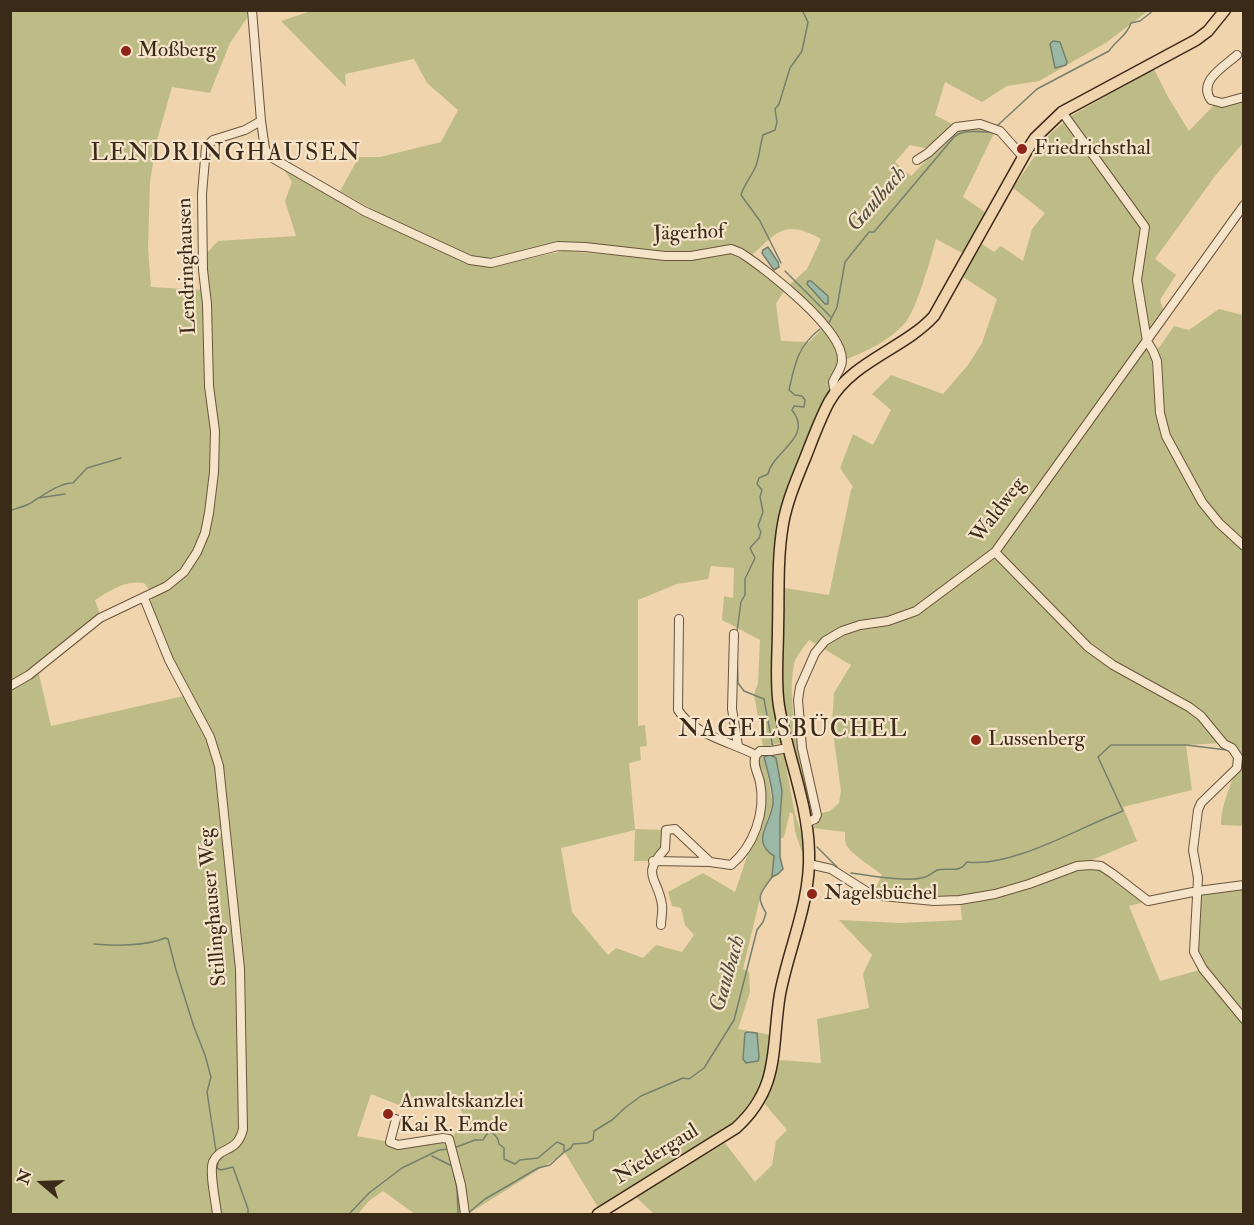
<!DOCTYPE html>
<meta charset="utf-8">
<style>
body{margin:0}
#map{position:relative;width:1254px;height:1225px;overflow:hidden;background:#f0d4ad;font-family:"IM FELL Double Pica",serif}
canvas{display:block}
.frame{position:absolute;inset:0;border:12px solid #3c2a19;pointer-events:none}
.north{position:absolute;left:12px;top:1153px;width:60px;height:60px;-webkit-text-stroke:4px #f5e3ca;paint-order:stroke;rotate:289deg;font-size:16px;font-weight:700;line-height:24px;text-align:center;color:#3c2a19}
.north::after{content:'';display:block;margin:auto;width:21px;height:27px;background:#3c2a19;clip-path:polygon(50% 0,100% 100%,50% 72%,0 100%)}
</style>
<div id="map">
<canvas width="1254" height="1225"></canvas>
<div class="frame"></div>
<div class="north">N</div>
</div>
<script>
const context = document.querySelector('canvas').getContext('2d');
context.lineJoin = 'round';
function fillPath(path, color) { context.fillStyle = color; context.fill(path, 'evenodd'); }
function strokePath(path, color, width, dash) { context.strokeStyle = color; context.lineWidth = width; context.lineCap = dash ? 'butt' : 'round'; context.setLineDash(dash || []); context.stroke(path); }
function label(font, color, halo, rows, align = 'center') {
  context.font = font + ' "IM FELL Double Pica",serif'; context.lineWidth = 4.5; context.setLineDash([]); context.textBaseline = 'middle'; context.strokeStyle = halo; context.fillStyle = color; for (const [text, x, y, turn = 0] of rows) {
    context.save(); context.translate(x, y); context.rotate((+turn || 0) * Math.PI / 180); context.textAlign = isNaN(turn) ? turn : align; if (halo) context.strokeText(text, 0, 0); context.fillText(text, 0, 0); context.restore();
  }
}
fillPath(new Path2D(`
 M314 10 1148 11 1107 42 1039 81 1007 86 982 102 945 82 935 115 954 125 929 149 910 145 895 162 911 176 957 129 976 126 995 131 963 197 988 214 966 255 936 239C931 258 916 311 905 323 889 341 867 351 845 360L843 350 788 286 807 269 821 239C785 219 778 231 751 256L742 252 688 254 555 243 490 259 472 257 404 227 340 191 359 157H380L441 142 458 110 427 83 414 59 345 74 346 87 281 21Z
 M10 11H248L247 18 230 43 210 93 172 87 157 140 150 181 148 248 151 287 204 290C208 361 218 434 207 504 205 520 203 534 196 549 187 569 170 581 150 591L144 583C125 580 111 590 95 600L100 614 23 675 10 682Z
 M1154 69 1168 97 1189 131 1214 105H1227L1243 99V143L1215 176 1155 259 1176 275 1160 300 1164 312 1148 335 1138 281 1146 236 1069 117Z
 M1065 121 1142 225C1141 244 1134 262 1135 280 1135 300 1142 321 1145 340L992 552 917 606 900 614 905 620 916 613 995 556 1088 649 1200 717 1222 743 1186 745 1192 790 1123 807 1137 841 1080 865 1101 866 1148 901 1129 906 1160 981 1203 969 1194 952 1198 891 1243 885V1214H654L636 1197 725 1143 755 1182 772 1165 776 1141 787 1130 765 1104 773 1085 779 1060 821 1063 817 1019 869 1008 863 974 872 955 839 920 900 923 962 920 960 900 874 892 882 875C874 868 852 855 847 846 845 843 845 836 845 832L813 828 822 813 830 811 839 803 841 791 832 725 834 693 851 665 809 640C804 647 796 656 794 664 785 709 805 772 814 816L811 818 794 744 781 743 763 747 754 694 758 683 760 640 722 620 724 596 733 598 734 568 711 566 708 579 677 584 638 600V726L645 725 647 746 640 747 641 760 629 763 635 829 666 830 665 849 653 861H634L635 830 561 848 572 912 608 955 616 948 643 958 656 945 682 952 694 935 685 925 681 908 672 906 668 892 703 873 735 892 762 812 757 756C765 753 772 755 780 753L784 756 795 814 802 835 804 854 802 852 795 832 793 814 790 812 784 837 780 839 776 758 766 767 773 805 763 830 774 856 772 877 761 894 743 969 749 972 750 992 738 1029 771 1035 764 1082 755 1101 733 1126 599 1209 565 1153 468 1214 451 1139 464 1121 457 1094 404 1107 371 1094 357 1136 390 1142H447L460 1187 462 1214H415L383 1191 369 1201 358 1214H11V689L38 670 51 726 184 696 203 734 208 727 171 659 150 603 153 596 186 573 213 512 212 390 206 254 218 241 296 236 285 201 292 182 283 168 341 199 354 212 470 264 489 267 563 251 685 261 729 254 746 261 784 291 776 304 781 341 809 342 823 328 835 344 839 364 830 379V394L775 558 772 586 829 595 851 490 853 487 840 468 853 434 873 445 891 410 872 394 891 375 943 394 968 365 982 343 997 299 963 277 982 244 994 252 1001 246 1023 261 1032 229 1045 213 1013 188 1049 135Z
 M1219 309 1243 315V540L1234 533 1209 504 1167 431 1161 400 1158 349 1174 326 1189 330Z
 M1146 347 1151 355 1156 407 1197 500 1212 521 1243 550V826L1221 825C1221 800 1235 781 1238 757L1202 715 1134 676 1088 645 999 552Z`), '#bebc86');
const water = new Path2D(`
 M1053 41 1060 42 1067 62 1066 65 1055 68 1050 44Z
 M768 247 778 262 779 267 774 270 762 253 763 250Z
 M808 281H811L828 296V304H825L807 284Z
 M770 755 776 758 782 791 780 818V857L783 869 778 874 772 877 774 856C750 841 771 823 773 804 774 795 767 768 764 757Z
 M747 1032 757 1033 759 1057 758 1061 746 1063 743 1059 745 1033Z`);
fillPath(water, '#9bb8a6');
strokePath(water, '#757f6e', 1.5);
strokePath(new Path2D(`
 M998 125 1037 89 1109 51C1116 40 1127 36 1131 23L1140 21 1154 10
 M781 263 760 221 741 195C744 185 750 178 755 168 759 160 760 145 763 135L775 130 777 122 775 109 779 104 790 68 802 51 808 22 802 10
 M785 271 831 317
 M829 323 837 307 845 262 869 232H874L954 137C964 129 977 132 989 132
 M38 498 65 494
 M10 511C16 508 23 507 29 504 41 497 58 483 73 483L87 468 121 458
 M737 631 741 602 745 595V579L755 558 750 548 759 538 761 532 758 526 763 512 760 497 762 490 757 484 759 478 768 474C773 451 814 437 792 410L794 406 804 407 805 400 802 396 795 395 789 390C795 364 797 347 820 329
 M737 653 738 683 744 691 764 699 773 748
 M1242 756 1244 757
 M817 847 837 867
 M851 873C869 875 908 883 925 877 929 876 933 872 937 870 950 867 958 874 967 862 1012 868 1080 827 1123 811L1098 757 1111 745H1186L1227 750
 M94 944C113 946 147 946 165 938L168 939 176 970 194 1027 205 1055 211 1077 207 1092 216 1151
 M454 1148 475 1140H483L489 1131C495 1134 498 1137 499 1144L504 1148V1159L515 1164 520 1160 538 1158 557 1142 564 1145V1152L571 1148 573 1144 587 1143 593 1140 594 1131 612 1120 626 1107 641 1096 683 1078 689 1079 704 1068 734 1020 757 930 763 922 766 913C755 895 761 893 772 877
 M432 1156 452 1166 457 1188 458 1214
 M218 1163 217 1168 221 1170 233 1167 248 1209V1214
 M349 1214 369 1193 402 1168 439 1150 449 1149
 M467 1214 485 1199 504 1188 538 1168 550 1165 563 1153`), '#757f6e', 1.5);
const minor = new Path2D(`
 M252 10 261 121 265 149 269 156 364 211 470 260 491 263 558 246 585 247 665 256H691L731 249 741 253C766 269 843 329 842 360 842 369 836 374 833 382L835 393
 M1237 55C1225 66 1197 81 1211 100L1222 103 1244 97
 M1062 112 1145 227 1137 280 1147 341 1153 351 1157 361 1160 413 1166 436 1202 502 1219 523 1244 546
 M917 160 928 153 956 127 980 124 1000 131 1023 157
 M995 552 1088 647 1113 665 1189 707 1201 716 1224 744 1232 748 1238 757 1237 768 1201 803 1198 810 1193 850 1198 878 1194 952 1203 969 1244 1019
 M144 598 169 660 210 737 219 766 240 969 243 1129C237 1154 221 1145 213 1162 209 1172 216 1203 217 1214
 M679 619 678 710C693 734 730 742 756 755
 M734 634 732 709 738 746
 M10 686 29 675 100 618 167 586 184 572 197 552 205 533 209 513 214 472 215 431 209 386 207 304 203 270 202 194 206 147 213 140 245 130 261 121
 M756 755 760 751H771L788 748
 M806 823 815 819 817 815 802 748 798 700 800 687 815 653 825 641 842 631 860 625 888 621 916 611 995 552 1244 205
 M653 861 710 862
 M809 864 831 869 872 895 934 901 960 900 995 894 1029 884 1077 866 1091 865 1101 866 1113 874 1148 901 1198 891 1244 885
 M661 925C661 919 663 911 662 905 658 877 640 876 665 849L666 830 675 829 710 862 731 865C754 846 766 812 760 782 758 773 752 764 756 755
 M396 1119 390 1142 398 1145 443 1138 449 1139 461 1185 465 1214`);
const major = new Path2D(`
 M598 1214 736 1128C781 1087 771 1048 780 994 789 947 811 901 809 852 808 803 787 755 779 706 775 681 778 654 778 629 779 594 777 559 783 524 787 501 797 478 806 456 813 438 820 419 829 402 852 361 904 349 934 316L1026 152 1035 138 1062 112 1196 40 1208 31 1225 10`);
strokePath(minor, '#69543e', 10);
strokePath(major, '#3c2a19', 13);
strokePath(minor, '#f5e3ca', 8);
strokePath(major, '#f0d4ad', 10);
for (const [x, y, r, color] of [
 [126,51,6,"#8f2418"],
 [1022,149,6,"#8f2418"],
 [976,740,6,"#8f2418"],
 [812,894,6,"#8f2418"],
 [388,1114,6,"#8f2418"]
]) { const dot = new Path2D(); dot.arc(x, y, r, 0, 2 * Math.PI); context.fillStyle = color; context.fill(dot); strokePath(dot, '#f5e3ca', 2); }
label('21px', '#3c2a19', '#f5e3ca', [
 ["Moßberg",138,51],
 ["Friedrichsthal",1034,149],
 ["Lussenberg",988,740],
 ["Nagelsbüchel",824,894],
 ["Anwaltskanzlei",400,1102],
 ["Kai R. Emde",400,1126]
], 'left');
label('21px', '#3c2a19', '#f5e3ca', [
 ["Jägerhof",689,234,-2],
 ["Lendringhausen",188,266,-92],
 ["Waldweg",999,511,-53],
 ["Stillinghauser Weg",214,907,-95],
 ["Niedergaul",657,1155,-32]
]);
label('italic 22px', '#544e3c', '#f5e3ca', [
 ["Gaulbach",878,200,-49],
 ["Gaulbach",729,974,-74]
]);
context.letterSpacing = '1.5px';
label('24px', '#3c2a19', '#f5e3ca', [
 ["LENDRINGHAUSEN",226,155],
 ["NAGELSBÜCHEL",793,731]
]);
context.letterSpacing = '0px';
</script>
